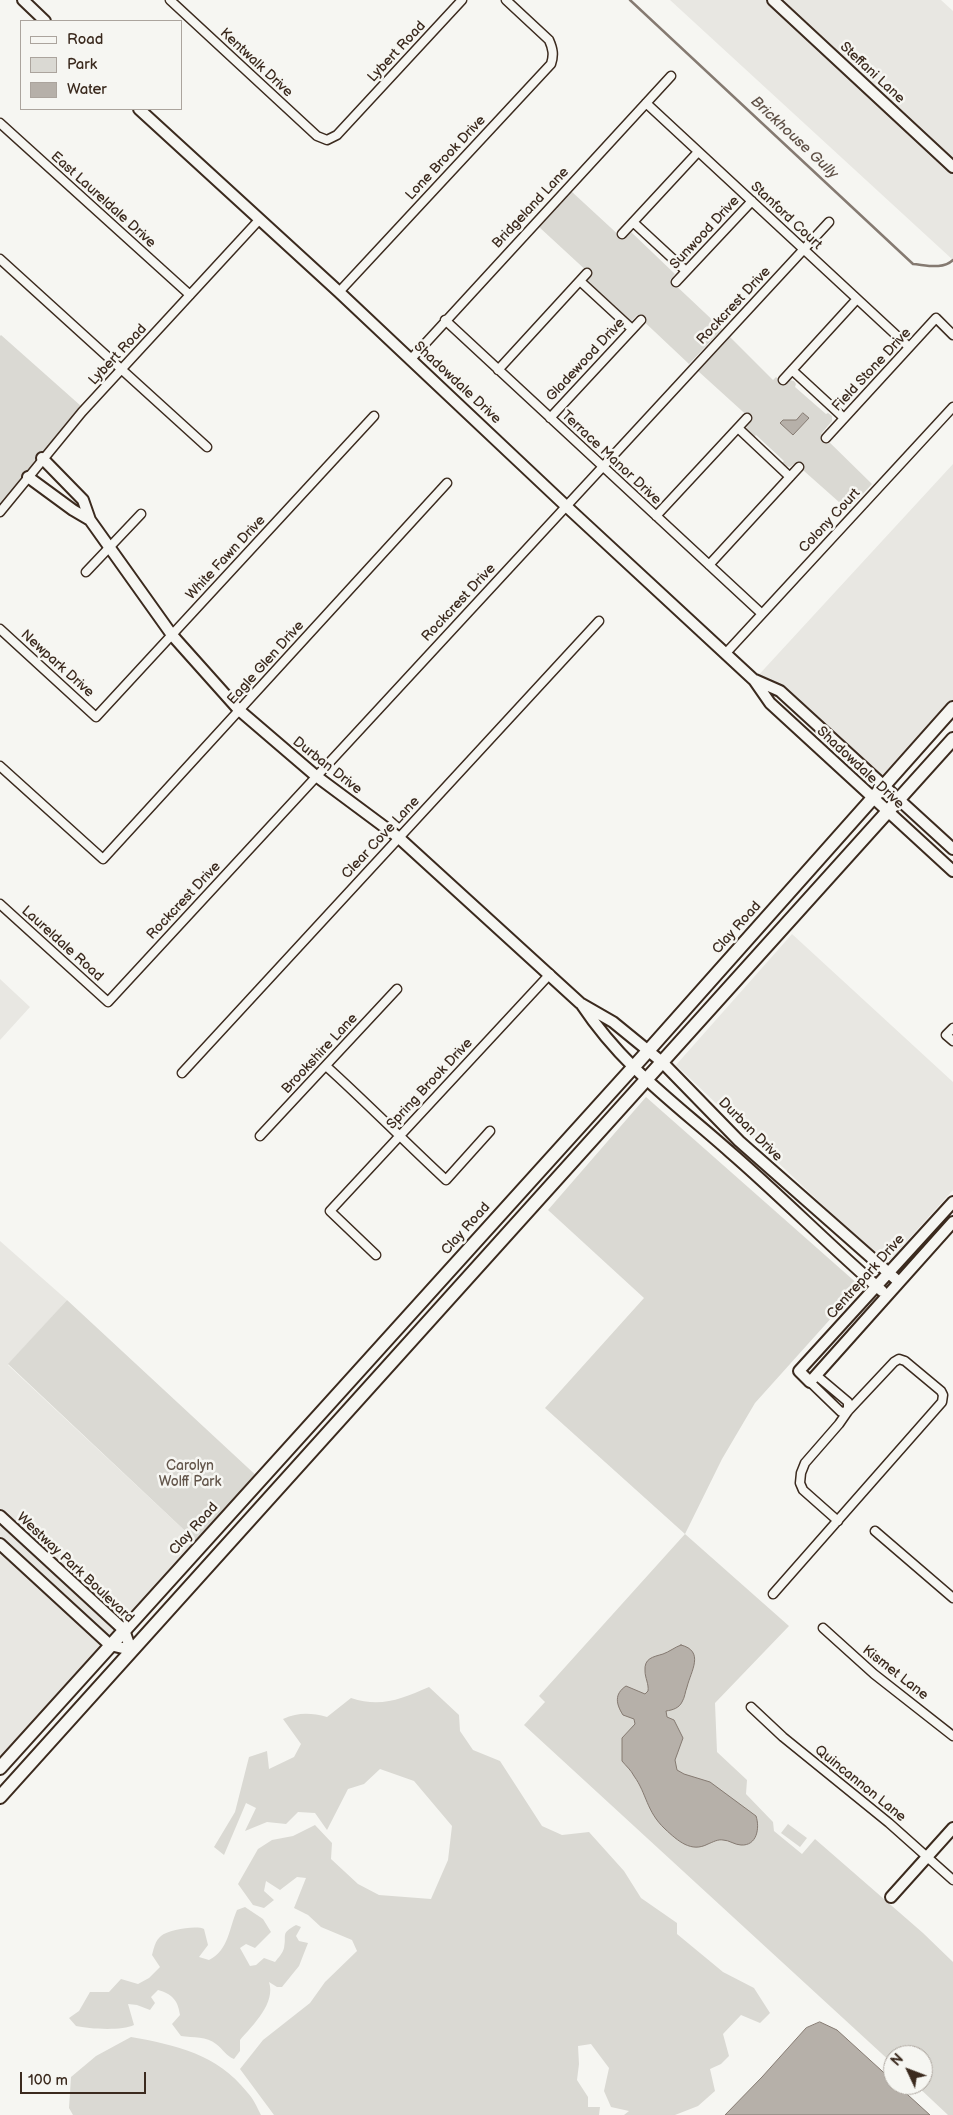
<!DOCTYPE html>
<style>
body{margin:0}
#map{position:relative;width:953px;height:2115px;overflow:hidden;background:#f6f6f2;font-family:"Balsamiq Sans",sans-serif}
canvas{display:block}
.legend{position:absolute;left:20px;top:20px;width:162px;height:90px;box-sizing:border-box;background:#f6f6f2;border:1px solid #aba49d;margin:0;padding:6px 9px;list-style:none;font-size:15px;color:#3b2a1e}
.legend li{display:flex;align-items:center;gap:10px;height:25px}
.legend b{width:25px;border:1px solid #aba49d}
.north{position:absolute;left:883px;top:2045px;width:50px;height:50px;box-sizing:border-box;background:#f6f6f2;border:1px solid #aba49d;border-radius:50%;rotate:313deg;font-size:14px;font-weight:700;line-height:20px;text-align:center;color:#3b2a1e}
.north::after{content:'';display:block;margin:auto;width:18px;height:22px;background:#3b2a1e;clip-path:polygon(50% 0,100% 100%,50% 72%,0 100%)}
.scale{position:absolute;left:20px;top:2072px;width:126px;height:22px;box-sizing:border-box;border:2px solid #3b2a1e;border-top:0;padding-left:6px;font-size:15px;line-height:18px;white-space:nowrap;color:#3b2a1e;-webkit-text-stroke:4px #f6f6f2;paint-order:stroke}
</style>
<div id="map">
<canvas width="953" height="2115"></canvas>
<ul class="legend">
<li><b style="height:6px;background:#f6f6f2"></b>Road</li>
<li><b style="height:14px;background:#dad9d3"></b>Park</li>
<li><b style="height:14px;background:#b6b0a9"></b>Water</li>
</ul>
<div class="north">N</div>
<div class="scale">100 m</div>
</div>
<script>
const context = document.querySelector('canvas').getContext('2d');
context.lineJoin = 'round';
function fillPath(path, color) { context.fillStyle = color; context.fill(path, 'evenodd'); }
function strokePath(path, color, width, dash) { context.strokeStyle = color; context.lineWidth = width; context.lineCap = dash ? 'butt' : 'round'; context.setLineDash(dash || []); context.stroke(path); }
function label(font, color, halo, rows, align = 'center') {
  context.font = font + ' "Balsamiq Sans",sans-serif'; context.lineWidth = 5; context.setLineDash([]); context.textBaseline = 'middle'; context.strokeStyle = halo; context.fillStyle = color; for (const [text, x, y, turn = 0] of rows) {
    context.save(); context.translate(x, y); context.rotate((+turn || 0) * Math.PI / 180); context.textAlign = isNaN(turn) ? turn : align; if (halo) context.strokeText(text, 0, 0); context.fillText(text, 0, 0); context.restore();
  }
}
fillPath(new Path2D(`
 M670 0H941L953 11V260Z
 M953 464V708L884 785 780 691 754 680Z
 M792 934 953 1082V1190L890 1260H880L676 1065Z
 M0 979 30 1007 0 1040Z
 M0 1241 67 1300 8 1365 200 1545 0 1768Z`), '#e8e7e2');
fillPath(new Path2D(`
 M571 191 623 239 630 231 675 274 670 280 722 329 689 364 637 315 630 323 585 281 590 274 538 226Z
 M1 335 81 406 0 503V336Z
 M730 337 773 380 776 377 784 384 789 380 794 381 796 384 795 387 826 414 828 413 832 416V421L821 434 872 484 848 510 795 463 790 467 785 466 782 463 784 461 756 435 754 437 746 428 752 420 698 371Z
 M646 1097 860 1286 755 1403 722 1459 685 1534 789 1626 715 1703 717 1752 747 1780 746 1794 773 1822 774 1831 802 1854 815 1839 923 1933 953 1962V2115H948L916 2085H923V2055H893V2064L524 1725 545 1702 539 1696 685 1534 545 1408 644 1298 548 1210Z
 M67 1300 260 1479 200 1545 8 1364Z
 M429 1687 459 1715 460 1731 473 1750 500 1761 542 1826 562 1835 589 1832 624 1871 641 1898 677 1923V1934L723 1972 754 1988 770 2013 760 2023 741 2015 723 2034 729 2056 721 2064 710 2069 715 2091 698 2106 675 2115H624L629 2111 611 2107 604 2091 609 2068 591 2044 578 2046 579 2064 577 2080 588 2097V2107H600L599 2115H274L240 2069 263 2040 310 2003 325 1982 357 1951 352 1940 321 1927 308 1915 294 1908 306 1878 297 1877 280 1890 266 1881 264 1891 274 1900 264 1908 253 1905 238 1884 258 1849 272 1840 293 1836 315 1825 332 1843 331 1859 358 1884 379 1895 431 1899 448 1860 452 1826 414 1781 380 1769 364 1784 348 1789 327 1830 315 1813 298 1812 286 1824 267 1822 245 1831 256 1808 246 1803 224 1855 214 1847 235 1812 249 1757 267 1751 269 1769 294 1757 301 1744 283 1719C299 1712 311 1713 327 1717L351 1698C381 1708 401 1699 429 1687Z
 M788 1824 807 1838 800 1847 781 1833Z
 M245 1907 263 1919 271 1932 255 1948 246 1944 240 1948 250 1966 256 1965 264 1958 275 1962C278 1958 283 1953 284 1948 287 1934 280 1934 296 1925L301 1927 296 1936 299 1941 308 1943 299 1966 282 1987H277L269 1982C276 2003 253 2025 240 2040V2051L234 2059C226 2056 223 2049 216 2044 207 2036 193 2038 181 2036L172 2024 180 2015C178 2000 172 1994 158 1990L151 1997 155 2003 150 2010 137 2005 128 2004 134 2025C122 2031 89 2029 76 2026L69 2018 79 2011 90 1992H109L121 1979 138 1984 149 1978 160 1967 152 1955C154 1948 155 1941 161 1936 168 1930 196 1925 204 1929L208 1945 199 1957 209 1960C229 1950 229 1928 237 1910Z
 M131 2037C176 2045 217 2054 247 2092 253 2098 257 2107 261 2115H73L69 2108 71 2077 96 2056Z`), '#dad9d3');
const water = new Path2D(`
 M803 413 809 418 793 435 780 423 783 420H796Z
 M681 1645C705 1651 691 1671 687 1687 685 1692 685 1697 682 1702 679 1708 673 1710 666 1711L667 1717 674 1720 683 1738 675 1760 677 1770 684 1774 710 1782 756 1816C760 1828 757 1846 741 1845 735 1845 729 1840 723 1840 718 1839 713 1842 708 1844 691 1853 678 1841 665 1829 646 1811 647 1794 634 1776 631 1770 626 1766 622 1761V1738L635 1724 634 1719 623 1715C616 1704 614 1694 626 1686L645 1694 648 1691C649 1684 645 1678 645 1671 644 1658 653 1657 663 1654 669 1652 675 1647 681 1645Z
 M820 2022 837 2030 893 2081V2085H897L930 2115H725L762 2077 806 2028Z`);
fillPath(water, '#b6b0a9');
strokePath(water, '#857a71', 1);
strokePath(new Path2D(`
 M630 0 913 264C926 265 943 270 953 260`), '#857a71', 2.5);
const minor = new Path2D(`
 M170 0 317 136 327 140 337 135 462 0
 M646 103 909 347
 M0 123 190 295
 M633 222 686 271
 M622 234 698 152
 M0 259 207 447
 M580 281 632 329
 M676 282 752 201
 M339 292 551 64C554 55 553 49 549 40L506 0
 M445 320 761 613
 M411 359 671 76
 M498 370 587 273
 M792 370 844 418
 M783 380 857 299
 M550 418 641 320
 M738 428 790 477
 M826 438 936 318 953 335
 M0 512 82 412 259 220
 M656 516 747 418
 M709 565 799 467
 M86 572 141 514
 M0 629 96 717 374 416
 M726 653 953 407
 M0 766 103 859 447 483
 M0 904 108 1002 829 222
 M953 1028 946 1035 953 1041
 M326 1066C367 1103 405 1142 446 1180L490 1131
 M182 1073 599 621
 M260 1136 397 989
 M376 1255 330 1211 550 974
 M816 1375 848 1402V1411
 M810 1382 841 1412 848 1411
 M875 1531 953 1598
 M773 1594C829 1530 885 1466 942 1402L943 1395 941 1391 905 1361 899 1359 894 1362 848 1411 839 1424 805 1463 801 1473 800 1483 803 1490 838 1521
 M823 1628 874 1674 953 1736
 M751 1707 783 1737 889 1823 953 1880`);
const tertiary = new Path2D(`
 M23 0 45 21
 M773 0 953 167
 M139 109 339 292 566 506 754 680 770 703 953 871
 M42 458 83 500 90 520 172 635 239 710 316 776 398 837 580 1003 613 1022 662 1062 739 1141 899 1282
 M28 477 73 510 90 520
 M755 680 780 691 953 849
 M582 1005C624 1068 675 1103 730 1152 782 1197 830 1246 882 1291
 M953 1202 799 1371 810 1382 953 1222
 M0 1516 124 1630 131 1650
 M0 1544 110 1645 131 1650
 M891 1897 953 1828`);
const primary = new Path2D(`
 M0 1768 648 1051 953 708
 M0 1797 953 739`);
strokePath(minor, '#3b2a1e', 11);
strokePath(tertiary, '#3b2a1e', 14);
strokePath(primary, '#3b2a1e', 16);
strokePath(minor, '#f6f6f2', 8);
strokePath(tertiary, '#f6f6f2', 10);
strokePath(primary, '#f6f6f2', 12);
label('14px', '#3b2a1e', '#f6f6f2', [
 ["Lybert Road",397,52,-47],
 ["Kentwalk Drive",256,63,43],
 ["Steffani Lane",872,73,43],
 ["Lone Brook Drive",446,158,-47],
 ["East Laureldale Drive",103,200,42],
 ["Bridgeland Lane",531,208,-47],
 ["Stanford Court",786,216,43],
 ["Sunwood Drive",705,233,-47],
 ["Rockcrest Drive",734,306,-47],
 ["Lybert Road",118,355,-47],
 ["Gladewood Drive",586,360,-47],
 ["Field Stone Drive",872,370,-47],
 ["Shadowdale Drive",457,383,43],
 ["Terrace Manor Drive",611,458,43],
 ["Colony Court",830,521,-47],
 ["White Fawn Drive",226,558,-47],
 ["Rockcrest Drive",459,603,-47],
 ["Eagle Glen Drive",266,663,-48],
 ["Newpark Drive",57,664,42],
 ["Durban Drive",327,766,38],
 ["Shadowdale Drive",860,768,43],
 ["Clear Cove Lane",381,838,-47],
 ["Rockcrest Drive",184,901,-47],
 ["Clay Road",737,928,-48],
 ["Laureldale Road",62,944,42],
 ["Brookshire Lane",320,1054,-47],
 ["Spring Brook Drive",430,1084,-47],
 ["Durban Drive",750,1130,45],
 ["Clay Road",466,1229,-48],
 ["Centrepark Drive",866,1277,-48],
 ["Clay Road",194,1529,-48],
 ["Westway Park Boulevard",75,1568,43],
 ["Kismet Lane",895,1673,38],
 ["Quincannon Lane",860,1784,39]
]);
label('14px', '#63564b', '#f6f6f2', [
 ["Carolyn",190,1466],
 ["Wolff Park",190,1482]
]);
label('italic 15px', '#605248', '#f6f6f2', [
 ["Brickhouse Gully",794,138,43]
]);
</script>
